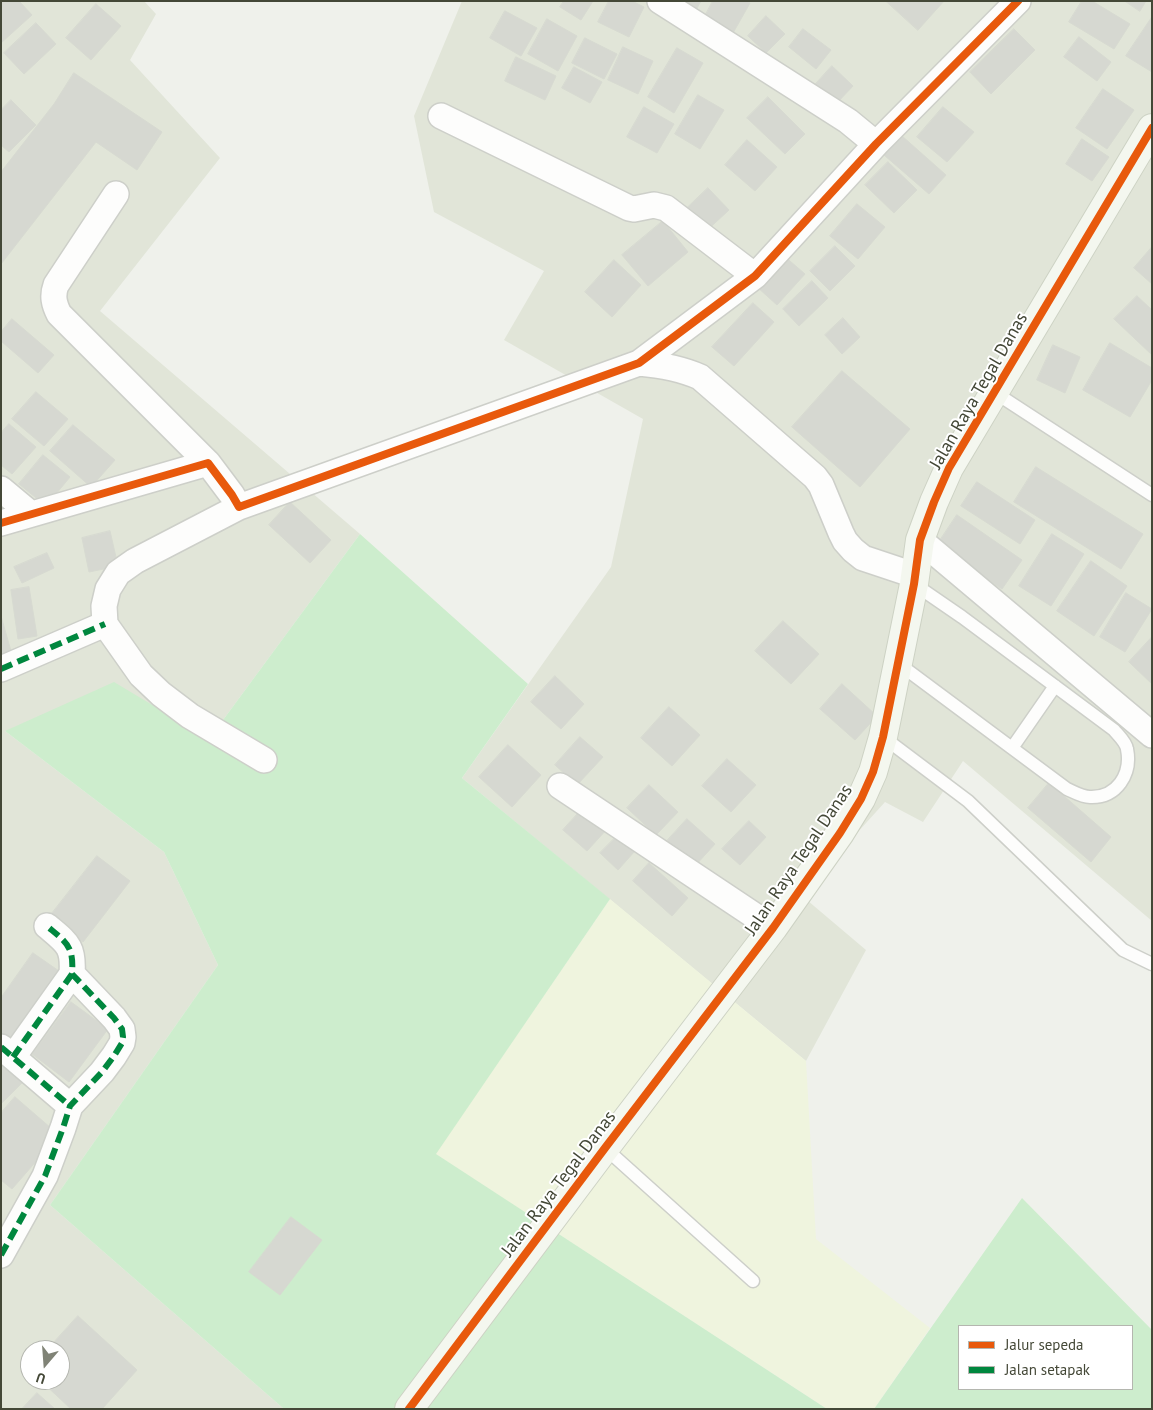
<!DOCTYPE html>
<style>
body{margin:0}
#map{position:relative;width:1153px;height:1410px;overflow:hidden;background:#eff1eb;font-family:"PT Sans",sans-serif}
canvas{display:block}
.frame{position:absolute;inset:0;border:2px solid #444837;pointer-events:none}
.legend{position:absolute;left:958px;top:1325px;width:175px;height:65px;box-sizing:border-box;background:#fff;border:1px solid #b4b6af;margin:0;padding:6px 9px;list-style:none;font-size:15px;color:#444837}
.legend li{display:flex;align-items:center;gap:10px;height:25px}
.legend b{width:25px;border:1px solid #b4b6af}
.north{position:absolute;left:20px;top:1340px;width:50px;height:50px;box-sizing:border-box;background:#fff;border:1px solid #b4b6af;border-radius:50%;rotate:198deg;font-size:14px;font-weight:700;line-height:20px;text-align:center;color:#444837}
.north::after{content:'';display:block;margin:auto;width:18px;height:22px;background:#808376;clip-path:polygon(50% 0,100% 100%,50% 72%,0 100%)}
</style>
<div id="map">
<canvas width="1153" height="1410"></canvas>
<div class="frame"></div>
<ul class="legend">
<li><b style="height:6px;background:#e8590c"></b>Jalur sepeda</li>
<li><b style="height:6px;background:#00873e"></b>Jalan setapak</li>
</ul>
<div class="north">U</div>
</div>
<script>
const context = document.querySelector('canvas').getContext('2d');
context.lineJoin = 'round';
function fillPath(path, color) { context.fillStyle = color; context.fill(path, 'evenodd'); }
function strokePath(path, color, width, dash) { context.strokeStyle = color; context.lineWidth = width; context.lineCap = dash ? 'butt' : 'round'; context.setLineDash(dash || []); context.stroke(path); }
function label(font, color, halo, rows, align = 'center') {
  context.font = font + ' "PT Sans",sans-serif'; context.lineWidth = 4; context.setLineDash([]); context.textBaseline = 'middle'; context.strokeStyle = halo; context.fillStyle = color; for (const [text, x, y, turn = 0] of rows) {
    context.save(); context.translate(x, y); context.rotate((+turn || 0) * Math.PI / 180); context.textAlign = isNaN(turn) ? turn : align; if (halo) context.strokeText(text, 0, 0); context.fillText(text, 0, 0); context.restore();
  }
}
fillPath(new Path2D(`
 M1 1H144L156 14 130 60 220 158 100 311 360 534 209 739 5 731 164 852 218 965 50 1205 284 1409H1ZM30 1350H60V1380H30Z
 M462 1H1152V921L963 761 923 822 885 802 801 895 866 950 806 1061 462 778 611 567 643 419 504 340 544 271 434 212 414 116Z`), '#e1e5d8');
fillPath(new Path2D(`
 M610 899 806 1061 816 1239 930 1328 874 1409H827L435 1154Z`), '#eff4de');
fillPath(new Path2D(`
 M360 534 528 684 462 778 610 899 436 1154 827 1409H284L50 1205 218 965 164 852 5 731 114 682 209 739Z
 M1022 1198 1152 1330V1409H874ZM959 1326H1132V1389H959Z`), '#cdedcd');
const building = new Path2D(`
 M1 1H19L32 15 1 43Z
 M564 1H593L581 20 560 7Z
 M609 1H632L644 7 629 37 598 22Z
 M672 1H701L693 15Z
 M713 1H746L750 3 733 33 704 18Z
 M886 1H944L918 30Z
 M1082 1H1092L1130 24 1114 49 1069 22Z
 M1125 1H1146L1140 11Z
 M96 4 121 26 91 60 66 38Z
 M505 11 537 28 521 56 490 38Z
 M766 16 785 34 766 53 748 36Z
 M1152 17V72L1126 56Z
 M547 19 577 36 558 71 528 54Z
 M36 23 56 44 24 74 4 53Z
 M803 29 831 50 816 69 789 47Z
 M1014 29 1035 50 991 94 970 72Z
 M1079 37 1111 62 1097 81 1064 57Z
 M585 38 617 54 604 79 572 63Z
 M623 47 653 61 638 94 608 80Z
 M677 48 703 63 674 113 648 97Z
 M516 57 556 76 545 100 505 81Z
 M832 66 853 86 834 106 813 87Z
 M574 67 602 82 590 103 562 88Z
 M74 73 162 132 137 170 96 142 1 264V172L54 104Z
 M1103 89 1134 110 1107 149 1076 128Z
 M698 95 724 110 700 149 675 134Z
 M768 97 805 134 785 154 747 118Z
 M11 100 36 125 9 152 1 145V110Z
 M644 107 674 124 657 153 627 137Z
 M943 107 974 132 947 162 917 137Z
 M902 136 946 175 929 194 884 155Z
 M1082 139 1109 157 1092 181 1066 164Z
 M747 140 777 167 755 191 725 165Z
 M888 162 917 190 894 213 865 185Z
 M708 188 729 210 703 234 683 212Z
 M857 204 885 227 858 259 830 236Z
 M663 221 688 252 648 286 622 255Z
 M835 246 855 266 830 291 810 271Z
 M1152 247V284L1134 268Z
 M783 255 805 274 777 305 756 286Z
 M614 260 641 285 612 317 585 292Z
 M812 281 828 298 799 326 783 309Z
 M1137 296 1152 310 1151 354 1114 319Z
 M753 303 774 322 734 366 712 347Z
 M843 318 860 337 842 354 825 335Z
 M12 319 54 355 38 373 1 341V332Z
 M1110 343 1152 368V380L1130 417 1083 390Z
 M1053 345 1080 357 1065 393 1037 380Z
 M842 371 910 429 860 487 792 427Z
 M36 392 68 419 44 446 12 419Z
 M9 424 36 447 12 474 1 465V433Z
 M73 425 115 460 91 487 50 451Z
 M43 455 70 477 46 506 19 484Z
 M1036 467 1143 534 1121 569 1014 502Z
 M977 482 1035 520 1020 544 961 506Z
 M290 502 331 540 310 563 269 525Z
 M957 515 1022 560 1002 589 937 545Z
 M110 531 118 566 89 572 82 538Z
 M1052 534 1084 554 1051 606 1019 586Z
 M47 553 54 568 22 583 14 567Z
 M1091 561 1127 586 1094 636 1057 611Z
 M29 587 37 636 18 639 11 590Z
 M1126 593 1152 609 1125 652 1100 637Z
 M1 616 11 651 1 654Z
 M783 621 819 654 791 684 755 651Z
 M1152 637V684L1129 662Z
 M555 676 584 704 561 729 531 702Z
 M842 684 877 716 855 740 820 709Z
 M669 707 700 735 672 766 641 738Z
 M580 737 603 757 577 785 555 765Z
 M508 745 541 775 512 807 479 777Z
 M727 759 756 785 731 812 702 786Z
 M1049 783 1111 837 1091 862 1028 808Z
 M649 785 678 812 656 835 627 808Z
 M583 808 607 829 587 851 563 830Z
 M687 819 715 844 694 867 666 842Z
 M749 821 766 837 740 865 722 849Z
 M617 836 634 852 618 870 600 853Z
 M97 856 130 881 83 942 50 916Z
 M649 863 688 898 672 916 633 881Z
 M33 953 59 971 11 1039 1 1032V998Z
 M71 1002 108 1029 69 1082 32 1054Z
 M1 1062 22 1083 1 1104Z
 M15 1097 59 1135 12 1189 1 1180V1113Z
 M291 1217 322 1240 280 1295 249 1272Z
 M78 1316 137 1370 102 1409H71L40 1380H60V1350H47Z
 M37 1393 55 1409H22Z`);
fillPath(building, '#d6d8d1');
strokePath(building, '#d7dad1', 1);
const lane = new Path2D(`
 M994 392 1152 495
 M899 664 1067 789C1074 792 1082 797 1090 797 1117 798 1132 774 1127 749 1126 742 1118 735 1114 730L962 617 914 584
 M883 737 968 801 1123 950 1152 964
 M1012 748 1055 686
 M605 1148 753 1281`);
const street = new Path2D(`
 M660 1 848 121 876 144
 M441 116 629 208 634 209 654 205 666 208 755 276
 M116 194 56 285C52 296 54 304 59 314L208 463
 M639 363C661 365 680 368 700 377L815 477 821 485 841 533 845 541 853 550 863 558 914 575
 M1 489 31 514
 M239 507 135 561 118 573 108 589 104 606 105 624 141 675 161 694 190 716 264 760
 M1 523 208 463 232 495 239 507 639 363 755 276 876 144 1018 1
 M920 540 1152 735
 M1 669 105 624
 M560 786 773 928
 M1 1047 70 1106
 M13 1057 72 974
 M1 1255 45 1176 63 1128 70 1106 102 1072 114 1056 122 1043 123 1037 122 1029 114 1018 72 974C74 946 67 943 47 926`);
const secondary = new Path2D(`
 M409 1409 605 1148 773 928 840 833 861 799 873 772 883 737 914 584 920 540 934 502 949 468 1152 128`);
strokePath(lane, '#cdcfc9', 15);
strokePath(street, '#cdcfc9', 28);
strokePath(secondary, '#cdd2c4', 30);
strokePath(lane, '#fdfdfc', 12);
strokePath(street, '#fdfdfc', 25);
strokePath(secondary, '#f4f7ef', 28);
strokePath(new Path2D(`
 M1 669 105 624
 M1 1047 70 1106
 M13 1057 72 974
 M1 1255 45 1176 63 1128 70 1106 102 1072 114 1056 122 1043 123 1037 122 1029 114 1018 72 974C74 946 67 943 47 926`), '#00873e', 6, [12, 6]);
strokePath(new Path2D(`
 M1 523 208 463 232 495 239 507 639 363 755 276 876 144 1018 1
 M409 1409 605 1148 773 928 840 833 861 799 873 772 883 737 914 584 920 540 934 502 949 468 1152 128`), '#e8590c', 8);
label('18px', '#444837', '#fff', [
 ["Jalan Raya Tegal Danas",979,391,-60],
 ["Jalan Raya Tegal Danas",799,860,-56],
 ["Jalan Raya Tegal Danas",559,1184,-53]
]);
</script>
